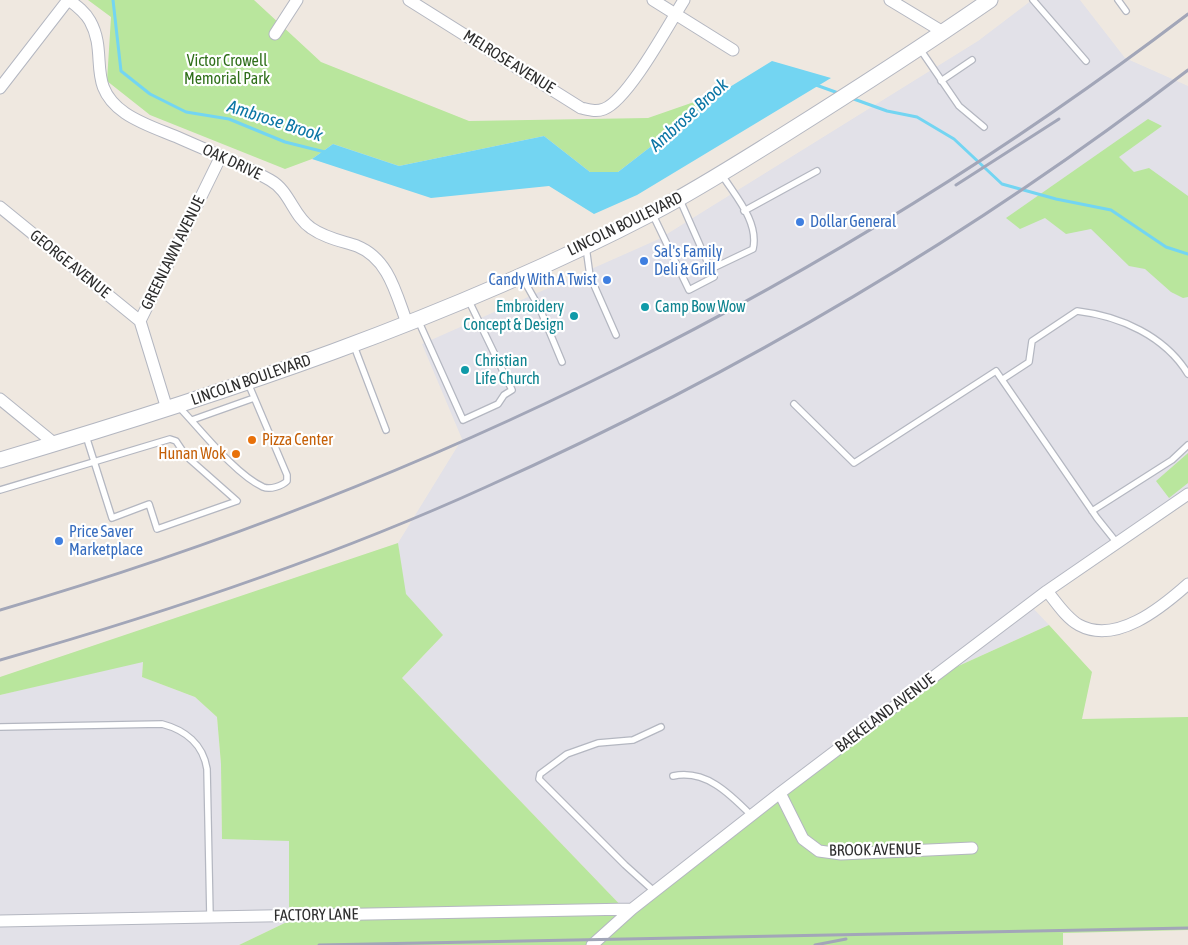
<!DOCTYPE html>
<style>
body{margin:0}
canvas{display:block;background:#efe8e0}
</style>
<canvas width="1188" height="945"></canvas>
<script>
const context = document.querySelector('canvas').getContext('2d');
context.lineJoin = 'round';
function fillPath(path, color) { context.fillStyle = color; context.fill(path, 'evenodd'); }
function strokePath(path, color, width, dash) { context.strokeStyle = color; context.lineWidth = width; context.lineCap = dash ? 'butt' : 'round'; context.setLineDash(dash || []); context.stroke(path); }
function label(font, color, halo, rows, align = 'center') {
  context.font = font + ' "Asap Condensed",sans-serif'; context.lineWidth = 4.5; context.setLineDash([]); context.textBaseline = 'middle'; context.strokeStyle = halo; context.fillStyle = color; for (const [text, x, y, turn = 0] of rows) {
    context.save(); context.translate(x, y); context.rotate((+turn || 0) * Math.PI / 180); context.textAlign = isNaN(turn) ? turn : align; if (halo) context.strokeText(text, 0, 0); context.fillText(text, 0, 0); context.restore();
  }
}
fillPath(new Path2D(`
 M1032 0H1080L1125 58 1188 86V497L1032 607 1049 625 912 687 629 914 402 678 443 635 405 594 398 543 462 439 422 344 659 239 978 41Z
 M143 661 142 677 195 697 217 717 221 764 222 839 289 840V921L239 945H0V695Z`), '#e2e1e8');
fillPath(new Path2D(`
 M88 0H254L321 62 469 121 648 118 720 93 618 172H590L544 136 399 166 333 144 312 159 285 169 150 115 107 81 111 17Z
 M1148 119 1162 126 1119 157 1134 172 1149 168 1188 196V297L1183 298 1171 292 1145 269 1129 266 1091 229 1066 234 1045 218 1020 229 1006 218Z
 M1188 453V483L1169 498 1156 481Z
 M398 543 406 594 443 635 402 678 629 914 912 687 1049 625 1092 672 1082 719 1188 717V930L1063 933V945H239L289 921V841L222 839 221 764 217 717 195 697 142 677 143 662 0 695V677Z`), '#b9e69d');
fillPath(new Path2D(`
 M772 61 831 78 637 195 594 214 549 186 431 198 312 159 333 144 399 166 544 136 590 172H618L720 93Z`), '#73d5f2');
strokePath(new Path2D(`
 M113 0 121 71 150 94 186 112 229 119 285 142 325 152
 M816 85 841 94
 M851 98 887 111 917 117 954 139 1002 184 1056 199 1111 210 1166 247 1188 254`), '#73d5f2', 3);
const lane = new Path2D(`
 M1033 0 1086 61
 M1118 0 1126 11
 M920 49 959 106 984 127
 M941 81 972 60
 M744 211 817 171
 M652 213 689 290 714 277 680 200
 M586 247 590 276 616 335
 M711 269 753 249C759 222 736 197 722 175
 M521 275 540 309 562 362
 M418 320 463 420 498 404 504 395 512 390 468 299
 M354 346 386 430
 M1003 379 1029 362 1032 341 1077 311C1120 316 1165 336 1188 374
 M794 404 854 463 996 371 1097 518 1117 543
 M179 407C201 430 235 474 263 487 270 490 282 486 287 481V475L248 383
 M192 420 254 398
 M0 490 170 439 176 441 186 456 237 501 157 529 149 504 112 518 86 436
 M1092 511 1172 460 1188 445
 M0 727 162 724C185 730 203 744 207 769L210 917
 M673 776C706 769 730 794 752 816
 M655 892 625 865 539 779 540 774 567 754 598 743 633 740 661 727`);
const street = new Path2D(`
 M69 0C77 6 85 12 90 21 109 55 85 85 125 113 141 124 160 130 177 137 208 151 240 163 270 180 290 191 293 216 311 228 325 238 342 241 357 246 389 259 396 294 407 323
 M409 0 581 108C590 110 596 112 604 109 628 100 669 24 684 0
 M653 0 733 50
 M890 0 943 32
 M275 34 297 0
 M0 88 68 0
 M0 207 140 321
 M0 399 55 444
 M167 409 140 321 221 156
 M1047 591C1056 602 1066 618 1079 625 1116 645 1161 608 1188 584
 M780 793 803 839 819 851 841 854 972 848
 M0 921 632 909
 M592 945 632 909 780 793 1047 591 1188 494`);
const secondary = new Path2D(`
 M0 460C223 394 447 320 654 212 698 189 740 162 782 136 852 92 922 47 990 0`);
strokePath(lane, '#b4b7c1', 8);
strokePath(street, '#b4b7c1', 13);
strokePath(secondary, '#b4b7c1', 17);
strokePath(lane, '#fff', 5.5);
strokePath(street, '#fff', 11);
strokePath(secondary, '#fff', 15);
strokePath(new Path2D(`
 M956 185 1059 119
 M0 610C428 485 832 285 1188 14
 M0 660C165 613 330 558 486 487 735 375 972 236 1188 70
 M319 945 1188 928
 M815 945 846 939`), '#a2a6b8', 3);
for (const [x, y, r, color] of [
 [800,222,5,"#3f7fe0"],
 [644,261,5,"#3f7fe0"],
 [607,280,5,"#3f7fe0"],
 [645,307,5,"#0f9aa8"],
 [574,316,5,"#0f9aa8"],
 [465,370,5,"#0f9aa8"],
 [252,440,5,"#e8710a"],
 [236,454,5,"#e8710a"],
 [59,541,5,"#3f7fe0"]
]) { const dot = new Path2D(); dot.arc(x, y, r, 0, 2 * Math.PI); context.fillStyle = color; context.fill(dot); strokePath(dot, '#fff', 2); }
label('16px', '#2f6f1a', '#fff', [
 ["Victor Crowell",227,61],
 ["Memorial Park",227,79]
]);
label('16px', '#2e2e2e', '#fff', [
 ["MELROSE AVENUE",509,62,32],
 ["OAK DRIVE",232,162,25],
 ["LINCOLN BOULEVARD",625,224,-26],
 ["GREENLAWN AVENUE",173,253,-64],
 ["GEORGE AVENUE",70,264,39],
 ["LINCOLN BOULEVARD",251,380,-19],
 ["BAEKELAND AVENUE",885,713,-37],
 ["BROOK AVENUE",875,850,-1],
 ["FACTORY LANE",316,915,-1]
]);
label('16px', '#366cbe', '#fff', [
 ["Dollar General",810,222],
 ["Sal's Family",654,252],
 ["Deli & Grill",654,270],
 ["Candy With A Twist",597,280,"right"],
 ["Price Saver",69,532],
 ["Marketplace",69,550]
], 'left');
label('16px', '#0d838f', '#fff', [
 ["Embroidery",564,307,"right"],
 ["Concept & Design",564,325,"right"],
 ["Camp Bow Wow",655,307],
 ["Christian",475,361],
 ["Life Church",475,379]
], 'left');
label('16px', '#c56008', '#fff', [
 ["Pizza Center",262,440],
 ["Hunan Wok",226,454,"right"]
], 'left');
label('italic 18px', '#0b76a5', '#fff', [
 ["Ambrose Brook",689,115,-42],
 ["Ambrose Brook",275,121,18]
]);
</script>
